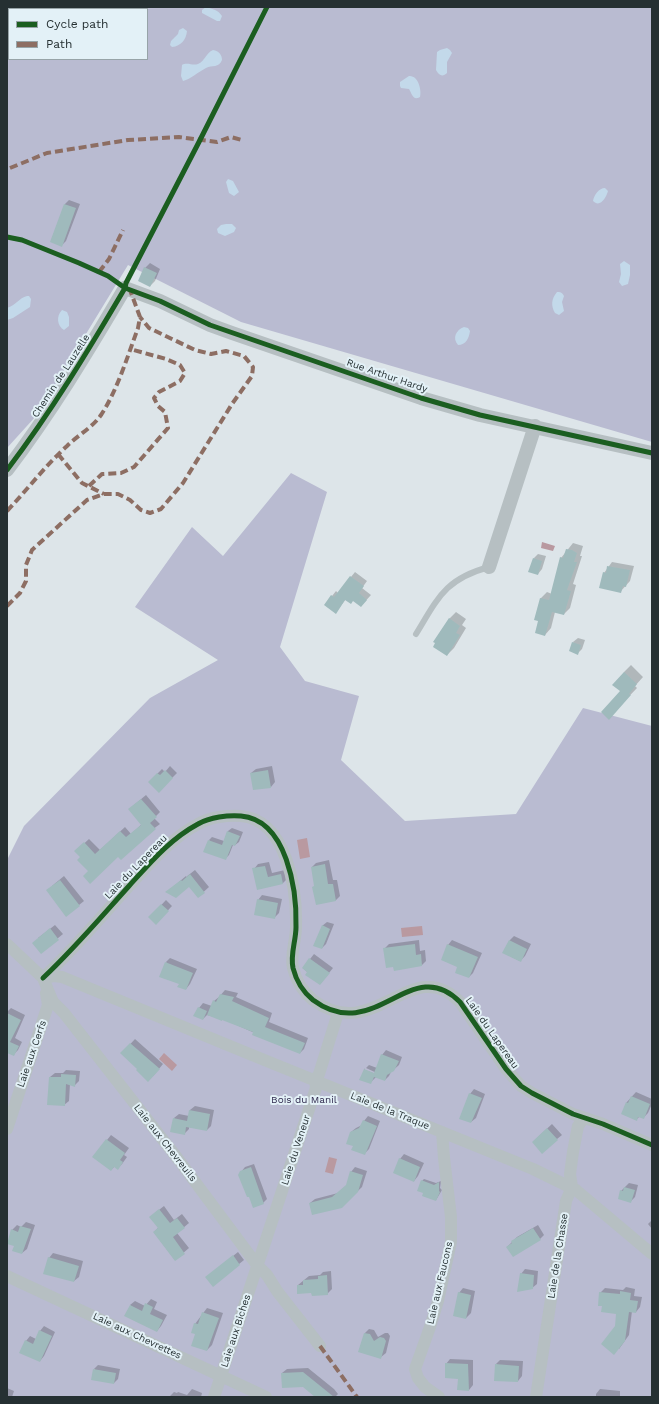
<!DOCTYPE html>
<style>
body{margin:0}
#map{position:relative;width:659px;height:1404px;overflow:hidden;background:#dde5e9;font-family:"Work Sans",sans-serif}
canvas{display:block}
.frame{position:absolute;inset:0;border:8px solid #253032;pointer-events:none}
.legend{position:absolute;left:8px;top:8px;width:140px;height:52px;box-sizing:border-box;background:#e3f1f7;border:1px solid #97a4a8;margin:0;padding:5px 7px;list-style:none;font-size:12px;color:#253032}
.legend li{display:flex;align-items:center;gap:8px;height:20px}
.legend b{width:20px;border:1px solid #97a4a8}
</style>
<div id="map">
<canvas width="659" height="1404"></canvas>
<div class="frame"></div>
<ul class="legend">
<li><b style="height:5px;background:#1b5e20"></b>Cycle path</li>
<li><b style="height:5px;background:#8d6e63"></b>Path</li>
</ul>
</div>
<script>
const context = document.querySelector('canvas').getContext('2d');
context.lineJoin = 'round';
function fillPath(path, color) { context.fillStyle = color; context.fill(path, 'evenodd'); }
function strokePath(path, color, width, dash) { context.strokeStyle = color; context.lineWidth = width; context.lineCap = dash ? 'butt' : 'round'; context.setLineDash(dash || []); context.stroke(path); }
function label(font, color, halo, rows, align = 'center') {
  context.font = font + ' "Work Sans",sans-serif'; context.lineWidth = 4; context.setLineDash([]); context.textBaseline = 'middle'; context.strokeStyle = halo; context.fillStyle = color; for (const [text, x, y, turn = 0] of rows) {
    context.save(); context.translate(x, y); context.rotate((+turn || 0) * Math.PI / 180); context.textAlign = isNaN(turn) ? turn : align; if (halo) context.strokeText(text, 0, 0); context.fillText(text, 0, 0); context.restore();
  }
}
fillPath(new Path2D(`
 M7 7H652V442L241 322 128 265 36 416 7 448ZM9 9H147V59H9Z
 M291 473 327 492 280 647 305 681 359 696 341 760 405 821 516 814 583 708 652 726V1397H7V860L24 826 150 698 218 660 135 607 192 527 223 556Z`), '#b9bbd1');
fillPath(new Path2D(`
 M206 7C213 9 218 10 222 16L220 21H217L202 13V10Z
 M183 28 187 31C186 40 181 46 172 47L170 45 171 41 178 34 179 30Z
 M447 48 450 50 452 53 447 62V73C443 77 439 76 436 70L437 52 440 50Z
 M213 50C219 51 222 55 222 60 219 68 212 65 206 68 198 72 191 79 183 81L181 76 182 65C187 62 193 66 198 64 205 61 206 53 213 50Z
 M409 76C418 75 422 90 420 97 413 101 412 94 409 89L401 88 400 86V82Z
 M228 179 233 181 239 192 234 196 229 193 226 182Z
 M605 188 608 191C606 198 600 208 593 201 594 195 599 188 605 188Z
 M226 224H232L236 228 234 232 225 236 218 233 217 229 221 225Z
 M624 261 630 265V275L628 284 622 286 619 282 621 274 620 264Z
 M557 292C560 292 562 292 564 296L562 302 564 311 559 315 555 313C551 306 551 299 557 292Z
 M27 296H29L31 299 30 307 13 318 7 320V308C16 305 19 298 27 296Z
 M62 310 67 312 69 317V326L64 330C57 326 56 316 62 310Z
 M464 327 468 328 470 331C469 338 466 345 458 345 452 338 456 330 464 327Z`), '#c3d9ea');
fillPath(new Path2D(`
 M542 542 555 546 553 551 541 548Z
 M307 838 310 857 300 859 297 840Z
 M422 926 423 935 402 937 401 928Z
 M164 1053 177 1065 172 1071 159 1059Z
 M329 1157 337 1159 333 1174 325 1172Z`), '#b999a0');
fillPath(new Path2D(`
 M69 200 80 204 66 241 62 245 51 241 65 204Z
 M150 263 160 269 155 281 150 286 145 268Z
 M573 543 583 546 580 556H582L573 584 576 585 570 608 564 614 555 612 551 628 545 635 539 621 541 598 547 592 552 594 561 558Z
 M538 554 546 556 542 569 538 574 534 558Z
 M612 562 634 566 630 581 621 591 604 573Z
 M355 572 367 581 362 588 371 595 361 606 353 600 346 599 336 612 332 596 336 591 338 593Z
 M456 612 466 619 462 625 466 628 454 648 447 655 449 619Z
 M578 638 585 640 582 649 577 654 573 642Z
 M631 665 643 677 635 686 637 688 615 711 621 691 624 672Z
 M170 766 177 773 159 791 149 782 162 769 165 772Z
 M272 766 275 782 271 787 251 773 256 769Z
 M146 795 160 812 154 818 160 824 118 855 89 871 82 857 76 851 89 839 100 850 125 827 131 834 142 824 134 805Z
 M232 828 243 832 239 842 235 845H233L229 855 225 859 209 840 212 837 224 841 228 831Z
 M329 860 333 880H337L340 896 335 901 315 885 312 867 316 863Z
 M269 862 272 873 285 870 287 879 283 883 258 889 254 869 258 864Z
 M195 870 209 887 198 897 190 886 167 892 186 876V877Z
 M64 876 84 901 79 905 52 886Z
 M262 895 282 899 279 913 274 918 258 900Z
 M166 900 172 906 156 923 150 917Z
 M327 922 334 924 326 944 322 948V926Z
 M55 925 63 934 41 952 38 938Z
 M514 936 531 944 525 956 520 961 504 953 510 940Z
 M419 940 420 951 425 950 426 961 422 965 384 949 389 944Z
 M452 940 482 953 473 973 469 977 458 966 448 945Z
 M314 954 333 968 320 984 303 968Z
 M170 958 197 969 190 984 186 989 180 984 166 962Z
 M225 990 238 993 236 997 272 1013 269 1022 308 1038 304 1049 300 1053 223 1019 207 1015 203 1019 199 1008 203 1003 212 1006 214 1001 219 997Z
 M11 1008 25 1015 15 1038 22 1042 18 1050 13 1055 7 1052V1012Z
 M135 1039 163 1064 153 1076 139 1069 122 1053Z
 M386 1050 402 1057 399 1065 391 1072 389 1076 385 1080 376 1077 370 1083 361 1079 365 1068V1070L378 1075 379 1074 366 1068 369 1065 377 1068 382 1055Z
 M66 1070 80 1071 79 1081 75 1085 70 1084 69 1101 64 1105 50 1077 55 1073H63Z
 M474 1089 485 1094 476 1118 471 1122 470 1094Z
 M636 1092 652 1099V1104L648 1113 643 1118 640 1116 636 1120 626 1103Z
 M195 1106 214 1110 211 1126 207 1130 189 1127V1129L184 1134 174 1118 179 1114 189 1116 190 1110Z
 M368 1116 380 1121 369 1149 364 1154 354 1146 351 1132 356 1128 362 1125 364 1121Z
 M552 1124 562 1135 557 1139 537 1138Z
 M111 1135 129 1148 124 1155 127 1157 122 1164 118 1168 115 1166 111 1170 107 1140Z
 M404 1154 424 1163 418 1176 414 1181 400 1159Z
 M254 1164 267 1199 263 1203 241 1172 245 1167Z
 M355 1167 367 1171 362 1187 341 1207 310 1203 315 1199 338 1193 347 1185 351 1172Z
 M424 1179 436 1183 441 1181 440 1188 442 1190 436 1200 422 1181Z
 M629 1183 638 1185 635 1197 630 1202 621 1191Z
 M164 1206 174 1220 182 1214 189 1223 177 1233 189 1248 175 1260 154 1232 158 1228 155 1213Z
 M652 1220V1229L648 1224Z
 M26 1222 35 1225 27 1249 22 1253 15 1246 12 1230 17 1225 21 1227Z
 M538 1225 544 1235 540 1239 507 1247 517 1237Z
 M238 1252 244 1260 213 1285 207 1277Z
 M53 1253 83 1261 79 1277 74 1281 49 1258Z
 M525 1269 538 1271 537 1284 532 1288 521 1274Z
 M331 1271 332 1289 327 1294 312 1292 298 1285 309 1276 320 1275 323 1272Z
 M626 1287 635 1289 634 1296 642 1297 640 1307 636 1312 632 1311 629 1335 619 1349 616 1326 617 1313 603 1305 600 1293 605 1288 623 1290Z
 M463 1288 475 1291 471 1313 466 1318 459 1293Z
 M151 1299 157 1302 154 1309 167 1315 161 1326 157 1331 130 1305 135 1301 145 1306Z
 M207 1308 223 1313 212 1345 207 1350 196 1334 195 1324Z
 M44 1326 55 1332 44 1356 40 1361 26 1341 30 1336 36 1339 40 1331Z
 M369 1329 374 1330 378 1337 385 1333H388L390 1336 386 1353 381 1357 359 1351 365 1333Z
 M450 1359 473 1360V1385L469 1390 446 1364Z
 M500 1360 523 1361 522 1376 518 1381 496 1364Z
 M98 1365 120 1369 118 1379 114 1383 94 1369Z
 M308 1368 334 1389 338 1394 335 1397H316L304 1386 282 1373 287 1369Z
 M7 1388 14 1391 12 1397H7Z
 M192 1389 202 1393 201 1397H169L174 1392 177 1393 178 1392 187 1395Z
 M600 1389 620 1391V1397H596V1394Z`), '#0003');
fillPath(new Path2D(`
 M64 204 76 208 62 247 50 242Z
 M144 267 157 273 150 287 138 281Z
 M566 549 572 550 577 553 574 562H577L567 590 571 591 564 615 552 612 545 636 535 633 538 621 534 620 540 598 549 600 560 557 563 558Z
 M533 558 542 561 538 575 528 572Z
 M607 566 630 570 626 587 623 586 621 593 599 588 603 572 606 573Z
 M350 576 364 586 359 593 367 600 361 607 353 601 351 604 345 600 336 614 324 605 331 595 334 597Z
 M449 618 460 626 456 633 460 635 447 656 433 647 435 643 433 642Z
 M572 642 581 645 578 655 569 651Z
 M624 672 637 684 629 694 631 695 609 720 601 712 620 691 612 685Z
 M165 770 173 778 159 793 148 782 157 773 160 775Z
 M268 770 271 788 253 790 250 773Z
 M141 799 157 817 150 823 156 829 121 860 118 857 90 884 83 876 88 871 77 860 80 857 74 851 84 842 95 854 120 831 126 837 141 825 128 809Z
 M227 831 240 836 235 846 232 845 226 860 203 852 208 840 222 845Z
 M325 864 328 884H333L336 901 316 905 312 887 314 886 311 867Z
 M265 866 268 877 281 874 283 884 257 890 252 868Z
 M190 874 205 893 198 898 189 887 176 898 165 892 181 880 182 881Z
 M60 880 80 906 66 917 46 890Z
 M257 899 278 903 275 919 254 915Z
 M161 904 169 911 156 925 148 917Z
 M322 925 330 929 322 949 313 946Z
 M50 928 59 940 41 954 32 943Z
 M509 940 527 949 521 962 502 953Z
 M415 944 416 955 421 954 422 966 394 971 393 967 386 968 383 948Z
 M447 944 478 957 469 978 455 973 457 967 441 960Z
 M309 958 330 973 320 985 305 975 307 972 302 968Z
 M165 962 193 973 186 990 177 987 179 984 159 977Z
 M220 994 234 997 232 1001 269 1018 265 1027 305 1043 300 1054 252 1035 253 1032 222 1020V1021L207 1015 213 1000 216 1002Z
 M198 1007 207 1011 203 1020 193 1016Z
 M7 1013 21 1020 10 1042 19 1046 14 1056 7 1053Z
 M130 1043 160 1069 148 1082 136 1070 137 1069 120 1053Z
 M381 1054 399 1061 394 1071 387 1075 385 1081 374 1077 371 1084 359 1080 364 1069 374 1073Z
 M61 1074 76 1075 75 1087 66 1084 65 1106 47 1105 49 1077H61Z
 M469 1093 482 1098 471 1123 459 1119Z
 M631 1096 650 1104 644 1119 638 1117 637 1121 621 1114 626 1102 628 1103Z
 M189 1110 210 1114 207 1131 186 1127 185 1135 170 1132 173 1118 187 1121Z
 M363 1120 377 1126 365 1155 351 1150 353 1146 346 1144 350 1132 359 1128Z
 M547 1128 558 1140 542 1154 532 1142Z
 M106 1139 125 1153 120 1160 123 1162 118 1170 114 1167 111 1171 92 1157Z
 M399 1158 420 1167 414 1182 393 1173Z
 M251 1167 264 1204 253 1208 249 1197H247L238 1175 240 1171Z
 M350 1171 363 1175 358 1192 342 1208 312 1215 309 1203 332 1197 346 1185Z
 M421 1180 434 1185 439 1182V1191L440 1192 436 1201 422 1196 423 1193 417 1191Z
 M624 1187 635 1190 631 1203 618 1199 620 1190 623 1191Z
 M159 1209 170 1223 177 1218 185 1228 173 1237 185 1254 175 1261 153 1232 158 1228 149 1217Z
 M20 1226 31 1229 22 1254 12 1251 14 1246 7 1244 11 1229 18 1232Z
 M533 1228 541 1240 513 1257 506 1247 512 1243 511 1241Z
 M233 1255 240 1265 213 1287 205 1277Z
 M48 1257 79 1266 74 1282 43 1274Z
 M520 1273 534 1275 533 1289 517 1292Z
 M327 1275 328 1295 312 1296 311 1293 297 1294V1285H303V1280L318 1279V1276Z
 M620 1291 631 1293 630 1300 638 1301 636 1313 629 1312 625 1341 614 1355 601 1344 615 1326 616 1314 601 1312 602 1306H598L599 1292 620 1294Z
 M458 1292 471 1295 466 1319 453 1316Z
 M145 1303 153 1307 150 1314 163 1320 157 1332 124 1316 130 1305 142 1311Z
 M202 1312 219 1318 207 1351 191 1346 195 1334 191 1333 194 1323 198 1324Z
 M39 1330 52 1336 40 1362 19 1353 25 1340 33 1344Z
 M364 1333 370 1334 374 1341 380 1337 384 1338 386 1341 381 1359 358 1352Z
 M445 1363 468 1364 469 1391 457 1390 458 1379 445 1378Z
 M495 1364 519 1366 518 1382 494 1381Z
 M93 1369 116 1373 114 1384 91 1380Z
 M303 1372 334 1397H315L303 1387 282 1388 281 1373Z`), '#9fbabc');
strokePath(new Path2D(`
 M416 634C438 598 445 579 489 567`), '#b6bfc2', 6);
strokePath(new Path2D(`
 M7 944 43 978 53 1002 64 1013 178 1159 257 1265 267 1275 277 1291 320 1346
 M43 978C74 949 101 917 129 886 150 863 170 839 198 824 210 817 228 815 241 816 287 820 297 890 296 927 296 941 290 954 293 968 296 980 303 992 313 1000 375 1046 411 952 460 1002L506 1069 521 1086 532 1093 573 1114 603 1124 652 1145
 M43 978 54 976 62 977 252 1055 533 1169 576 1190 652 1254
 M7 1129 48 1005 46 993
 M7 1276 266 1397
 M214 1397 316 1088 315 1080 319 1074 338 1013
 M439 1397 425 1387 418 1378 415 1369 430 1327 438 1301 451 1242V1217L444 1158 442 1132
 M536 1397 566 1201 572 1187 570 1174 573 1152 578 1126 584 1118`), '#b6bfc2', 12);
strokePath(new Path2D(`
 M7 470C51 412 88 351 125 288L160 301 210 325 232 333 421 398 480 415 652 453
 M489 567 535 426`), '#b6bfc2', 14);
strokePath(new Path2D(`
 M10 168 47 153 128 140 179 137 217 142 231 137 242 140
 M99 272 109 259 123 230
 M58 454 82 483 104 494
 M89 486 102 474 121 473 134 467 168 428 165 412 158 406 154 398 159 392 180 381 185 373 180 365 166 359 130 349
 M7 511C27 490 45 466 67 446 78 435 92 428 101 415 117 391 128 355 138 328L140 317 130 290
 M7 606 20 593 26 581V565L32 550 87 500 104 494H118L130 500 141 510 150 513 161 509 183 483 232 404 252 376 253 367 244 356 226 351 211 354 195 350 149 328 140 317
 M320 1346 357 1397`), '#8d6e63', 4, [8, 4]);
strokePath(new Path2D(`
 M7 237 22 240 79 263 108 276 125 288 160 301 210 325 421 398 480 415 652 453
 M7 470C51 412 88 351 125 288L126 283 200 140 267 7
 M43 978C74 949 101 917 129 886 150 863 170 839 198 824 210 817 228 815 241 816 287 820 297 890 296 927 296 941 290 954 293 968 296 980 303 992 313 1000 375 1046 411 952 460 1002L506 1069 521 1086 532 1093 573 1114 603 1124 652 1145`), '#1b5e20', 5);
label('10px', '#253032', '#e3f1f7', [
 ["Chemin de Lauzelle",61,376,-57],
 ["Rue Arthur Hardy",387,376,19],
 ["Laie du Lapereau",136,867,-46],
 ["Laie du Lapereau",492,1033,55],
 ["Laie aux Cerfs",32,1054,-71],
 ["Laie de la Traque",390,1111,22],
 ["Laie aux Chevreuils",165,1143,52],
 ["Laie du Veneur",296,1150,-72],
 ["Laie de la Chasse",558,1256,-81],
 ["Laie aux Faucons",440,1283,-77],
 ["Laie aux Biches",236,1331,-72],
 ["Laie aux Chevrettes",137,1336,25]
]);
label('10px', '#302a4e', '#e3f1f7', [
 ["Bois du Manil",304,1100]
]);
</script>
